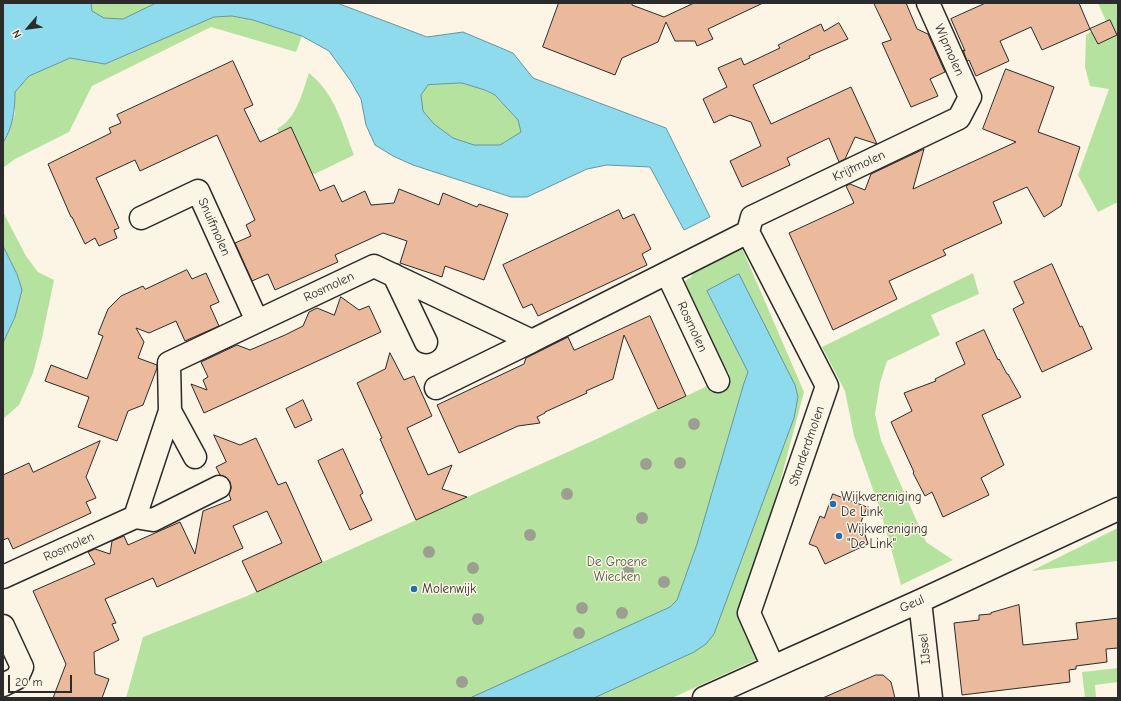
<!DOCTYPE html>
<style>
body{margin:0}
#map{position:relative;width:1121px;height:701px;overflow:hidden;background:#fcf5e5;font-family:"Comic Neue",sans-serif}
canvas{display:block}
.frame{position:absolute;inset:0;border:4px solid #2b2b2b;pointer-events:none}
.north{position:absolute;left:8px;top:8px;width:40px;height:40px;-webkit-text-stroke:3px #fcf5e5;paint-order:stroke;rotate:242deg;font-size:11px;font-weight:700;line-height:16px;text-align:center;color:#2b2b2b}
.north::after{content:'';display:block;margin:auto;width:14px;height:18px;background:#2b2b2b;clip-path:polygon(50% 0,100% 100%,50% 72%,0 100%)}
.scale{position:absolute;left:8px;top:675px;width:64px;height:18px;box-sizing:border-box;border:2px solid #2b2b2b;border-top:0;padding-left:5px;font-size:12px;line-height:14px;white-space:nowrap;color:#2b2b2b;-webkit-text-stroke:3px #fcf5e5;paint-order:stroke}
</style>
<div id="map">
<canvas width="1121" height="701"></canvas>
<div class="frame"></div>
<div class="north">N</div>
<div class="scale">20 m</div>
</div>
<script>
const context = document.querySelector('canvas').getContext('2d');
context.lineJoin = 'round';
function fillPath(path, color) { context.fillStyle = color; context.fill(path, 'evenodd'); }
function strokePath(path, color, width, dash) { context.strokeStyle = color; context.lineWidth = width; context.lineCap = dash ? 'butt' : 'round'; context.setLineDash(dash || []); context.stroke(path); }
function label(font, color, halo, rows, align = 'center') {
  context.font = font + ' "Comic Neue",sans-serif'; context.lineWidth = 3; context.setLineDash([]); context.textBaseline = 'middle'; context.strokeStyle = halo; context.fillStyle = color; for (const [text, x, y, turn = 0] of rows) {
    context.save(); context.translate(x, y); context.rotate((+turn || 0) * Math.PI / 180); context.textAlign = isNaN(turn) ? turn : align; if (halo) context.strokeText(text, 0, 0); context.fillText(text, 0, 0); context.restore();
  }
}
fillPath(new Path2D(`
 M91 3H156L123 19 104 18 92 11Z
 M1098 3H1118V202L1098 212 1078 175 1109 89 1090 86 1085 67 1086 35 1106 21Z
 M232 16 253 20 302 36 296 52 211 27 92 86 69 132 15 159 3 168V143L7 137 15 114V92L29 76 70 58 105 64 214 17Z
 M309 73C336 95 342 124 354 155L302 180 277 129C297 118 302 93 309 73Z
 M462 83 485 90 495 95 518 120 522 132 500 145H474L453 138 434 124 423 111 421 95 428 85Z
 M3 212 26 256 38 272 54 280 42 338 33 373 19 405 3 419V343L15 317 17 274 3 246Z
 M741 246 804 392 766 535 739 611 760 658 672 698H126L143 637 247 596 601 437 730 375 720 358 681 284 692 276 691 273Z
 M973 273 979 294 931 315 940 335 887 361 880 383 875 414 881 440 926 542 953 560 901 585 880 509 854 436 845 391 822 347Z
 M1118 528V561L1031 571Z
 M1118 668V682L1095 685 1096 698H1085L1082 672Z`), '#b6e2a0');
const water = new Path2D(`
 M3 3H91L92 11 104 18 123 19 156 3H337L427 37 463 32 513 53 533 78 666 128 710 217 684 230 650 167 607 165 587 169 527 197H511L413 165 393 156 375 145 366 125 361 99 350 80 329 51 302 36 253 20 232 16 214 17 105 64 70 58 29 76 15 92C15 110 13 127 3 143ZM462 83 485 90 495 95 518 120 521 132 500 145H474L453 138 434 124 423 111 421 95 428 85Z
 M3 246 17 274 22 290 15 317 3 343Z
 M739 274 795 385 798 397 794 418 714 634 706 644 694 652 594 698H470L670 607 677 600 697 544 744 383 748 372 707 291Z`);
fillPath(water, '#8ddbec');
strokePath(water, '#66959f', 1);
const building = new Path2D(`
 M559 3H632V5L664 17 694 3H763L708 29 713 39 697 46 695 41H675L666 22 658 42 622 58 615 75 543 47Z
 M874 3H906L917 29 928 34 945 72 930 79 938 96 911 107 882 43 891 40Z
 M986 3H1079L1090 29 1042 50 1031 27 1000 41 1009 61 976 76 969 60 967 61 963 50 965 51 951 19Z
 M1110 20 1117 35 1098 44 1090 29Z
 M839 23 848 39 809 56 810 58 753 85 771 124 851 87 877 144 855 137 845 159 839 162 829 138 787 158 790 165 742 187 730 161 761 146 751 122 730 115 714 123 703 99 727 87 718 68 741 58 744 65 780 48 778 45 821 24 824 31Z
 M233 61 253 105 244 109 260 142 291 127 320 191 334 185 342 202 365 191 371 205 394 203 399 189 439 205 443 193 477 207 479 204 508 214 484 280 445 266 442 277 400 263 407 241 383 233 335 255 338 262 275 290 268 274 252 281 235 243 251 236 246 225 255 220 217 135 140 171 135 160 96 178 119 228 114 230 117 238 99 246 95 238 85 244 72 217H71L48 164 111 133 109 128 121 123 117 115Z
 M1006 69 1054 87 1038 132 1080 147 1061 206 1044 217 1027 187 993 202 1002 223 943 250 946 255 889 281 897 299 833 330 789 233 854 203 846 186 850 184 865 190 871 174 924 149 913 189 1016 142 983 129Z
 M619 210 623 219 634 214 651 249 642 254 647 265 538 316 532 304 523 308 503 265Z
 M1052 264 1080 327 1082 326 1092 349 1042 372 1013 309 1024 303 1014 282Z
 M187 270 192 279 206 273 219 302 210 306 219 326 185 341 176 321 149 333 136 328 144 342 138 358 157 365V368L143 405 128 411 117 441 78 427 89 397 45 381 51 365 87 379 103 336 98 334 108 309 121 296 143 286 145 289Z
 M341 297 359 310 369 306 381 332 204 413 191 384 207 390 203 380 208 377 201 362 237 345 250 350 285 335 303 326 309 312 317 308 334 315Z
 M650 316 686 396 658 409 624 335 613 379 586 391 587 393 545 412V413L537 417 540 423 518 426 459 453 437 405 524 364 526 358 568 337 574 350Z
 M984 330 998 360 999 359 1007 374H1008L1021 397 982 415 1004 465 981 478 989 495 943 517 932 492 925 496 913 473 914 472 891 422 912 411 904 393 936 381 935 379 965 364 956 343Z
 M390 353 404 380 414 376 432 416 407 428 428 475 452 465 442 489 467 497 416 520 380 439 382 438 357 383 385 369Z
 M303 400 312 420 295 428 286 409Z
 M214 435 240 445 256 438 278 485 286 482 322 562 257 592 242 561 282 543 267 511 233 526 243 548 157 587 153 578 105 599 116 623 112 624 119 640 94 652 95 674 109 679 102 698H53L66 664 33 591 95 564 88 552 95 549 110 554 112 541 124 536 128 545 180 522 195 554 203 511 231 500 229 494 231 488 230 482 226 477 220 475 216 467 226 462Z
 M100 441 86 477 96 498 86 502 91 513 13 549 8 538 3 540V475L29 463 33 472Z
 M343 449 363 493 360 495 372 520 350 530 318 461Z
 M833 494 867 507 861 522 868 544 825 564 817 547 809 544 820 516 824 518Z
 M1019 605 1023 645 1078 639 1076 623 1118 618V648L1106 649 1107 662 1076 666V669L1069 670 1070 682 962 695 954 623 979 620V615L991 614V613Z
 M876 675H883L891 682 895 698H823Z`);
fillPath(building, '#ebb99c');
strokePath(building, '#2b2b2b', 1);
const minor = new Path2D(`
 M141 218 198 191 257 321
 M748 232 827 386 749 613 773 667
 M748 232 752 217 959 118 970 97 928 3
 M667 273 718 381
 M394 275 426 342
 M436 388 532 341
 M170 411 195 457
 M135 517 170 411 169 363 374 266 532 341 748 232
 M3 577 135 517 153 520 219 487
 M920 601 931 698
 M3 626 22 667 17 678 3 685
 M704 698 920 601 1118 509`);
strokePath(minor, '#2b2b2b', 25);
strokePath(minor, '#fcf5e5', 22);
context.fillStyle = '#9c9f8f';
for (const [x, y] of [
 [694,424],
 [680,463],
 [646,464],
 [567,494],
 [642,518],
 [530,535],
 [429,552],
 [473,568],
 [628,571],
 [664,582],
 [582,608],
 [622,613],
 [478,619],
 [579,633],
 [462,682]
]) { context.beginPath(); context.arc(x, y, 6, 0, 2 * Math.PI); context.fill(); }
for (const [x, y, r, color] of [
 [833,504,4,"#1f6fb2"],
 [839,536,4,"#1f6fb2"],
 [414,589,4,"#1f6fb2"]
]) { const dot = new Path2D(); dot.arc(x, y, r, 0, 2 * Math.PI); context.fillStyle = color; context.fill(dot); strokePath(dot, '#fcf5e5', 1.5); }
label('13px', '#2b2b2b', '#fcf5e5', [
 ["Wipmolen",949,50,66],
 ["Krijtmolen",859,166,-25],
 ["Snuifmolen",214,227,66],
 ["Rosmolen",329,287,-25],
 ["Rosmolen",692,327,65],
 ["Standerdmolen",807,446,-71],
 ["Rosmolen",69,547,-24],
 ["Geul",912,604,-24],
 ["IJssel",925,649,-96]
]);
label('13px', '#2b2b2b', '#fcf5e5', [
 ["Wijkvereniging",841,497],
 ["De Link",841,512],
 ["Wijkvereniging",847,529],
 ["\"De Link\"",847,544],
 ["Molenwijk",422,589]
], 'left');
label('13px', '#4e5948', '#fcf5e5', [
 ["De Groene",617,562],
 ["Wiecken",617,577]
]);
</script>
